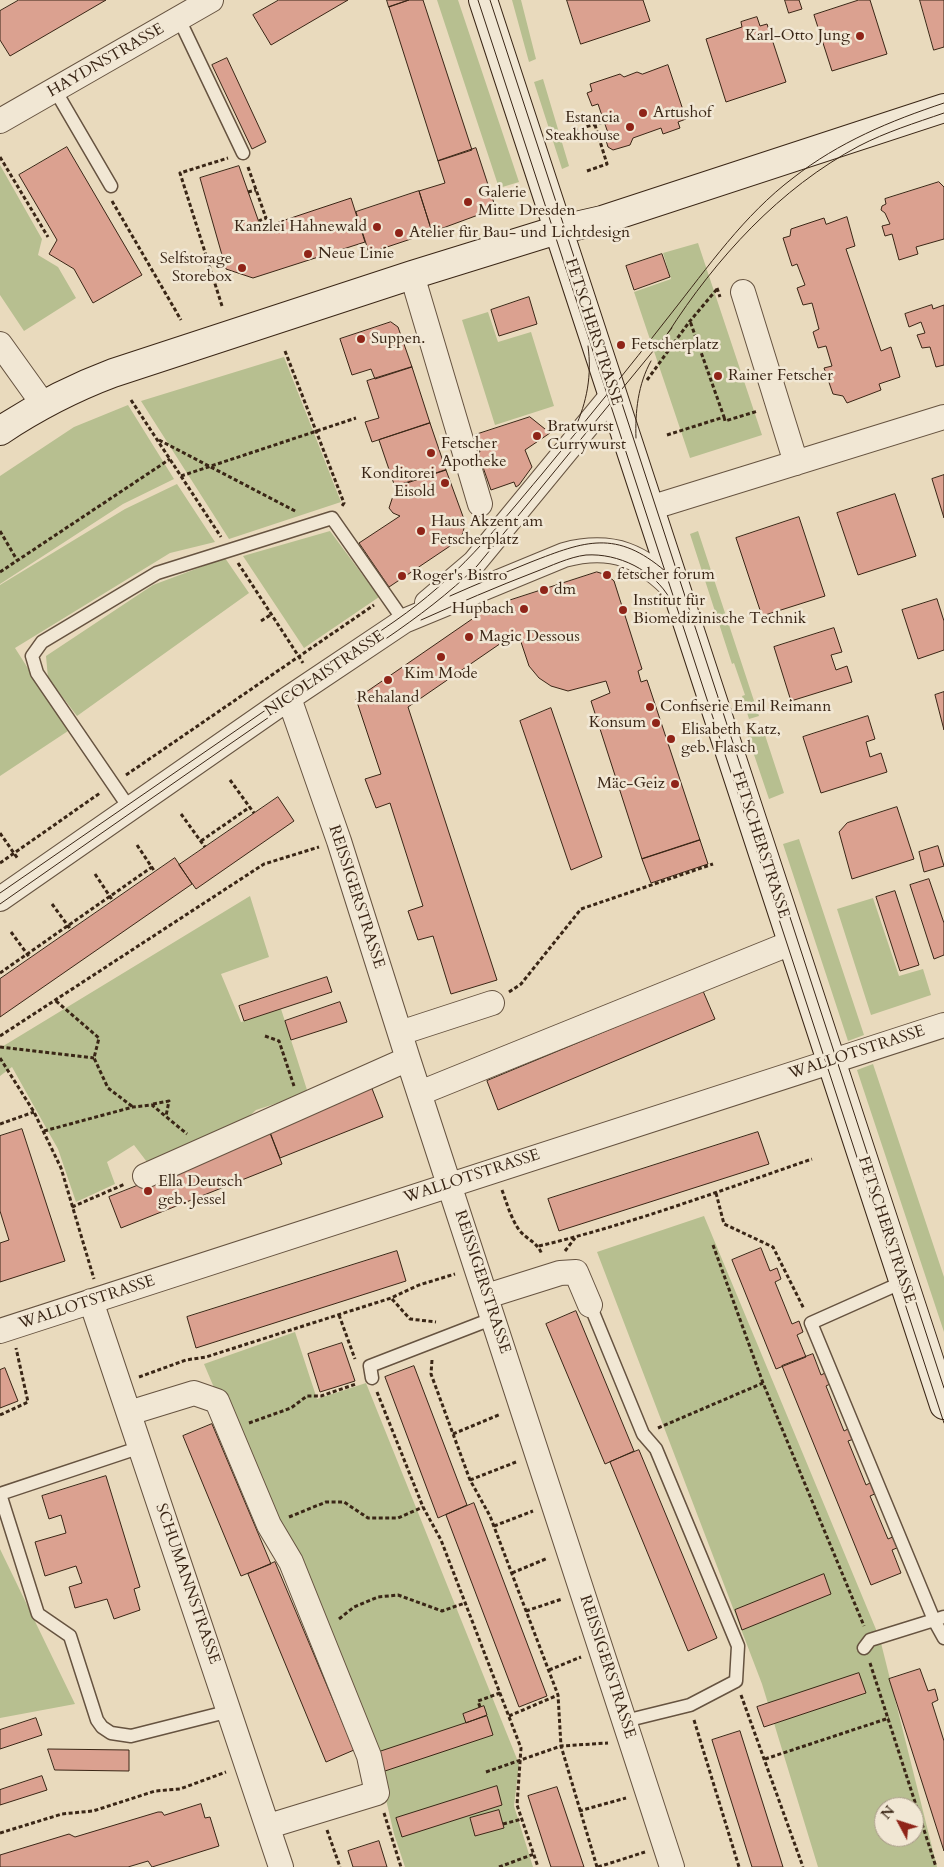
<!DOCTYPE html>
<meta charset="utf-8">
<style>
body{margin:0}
#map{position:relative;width:944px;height:1867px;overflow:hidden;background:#e9dabd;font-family:Cardo,serif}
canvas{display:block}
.north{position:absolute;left:874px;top:1797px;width:50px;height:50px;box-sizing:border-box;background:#f1e7d4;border:1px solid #a89a88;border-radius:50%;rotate:310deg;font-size:14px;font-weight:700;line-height:20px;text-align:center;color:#3a2616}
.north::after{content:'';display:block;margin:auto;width:18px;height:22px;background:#8f2418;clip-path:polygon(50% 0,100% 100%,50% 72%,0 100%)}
</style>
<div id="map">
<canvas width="944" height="1867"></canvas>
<div class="north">N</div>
</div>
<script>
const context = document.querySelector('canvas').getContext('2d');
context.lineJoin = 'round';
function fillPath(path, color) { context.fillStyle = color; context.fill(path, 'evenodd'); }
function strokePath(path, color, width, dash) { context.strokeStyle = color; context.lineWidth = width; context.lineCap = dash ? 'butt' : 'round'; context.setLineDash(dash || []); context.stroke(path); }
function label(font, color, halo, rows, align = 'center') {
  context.font = font + ' Cardo,serif'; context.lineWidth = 5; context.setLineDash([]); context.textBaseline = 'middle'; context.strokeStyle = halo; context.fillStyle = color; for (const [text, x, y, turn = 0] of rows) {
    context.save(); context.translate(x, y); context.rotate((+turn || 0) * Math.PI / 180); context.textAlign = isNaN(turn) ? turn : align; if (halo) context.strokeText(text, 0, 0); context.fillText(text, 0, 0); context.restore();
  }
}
fillPath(new Path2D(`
 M437 0H458L519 182 499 188Z
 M512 0H521L536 59 529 62Z
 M543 79 569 166 562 169 534 82Z
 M0 165 42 239 38 255 58 267 76 298 24 331 0 295Z
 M698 243 762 435 690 458 634 292 671 279 663 253Z
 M488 312 498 342 531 332 554 406 495 425 462 320Z
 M284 357 341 502 229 539 141 401Z
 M128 405 174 479 123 504 0 584V476L74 427Z
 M177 484 215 542 170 553 15 648 68 731 0 776V585L125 509Z
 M330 531 379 597 304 648 243 556Z
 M698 531 759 716 749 719 742 696 745 695 734 663 732 664 690 534Z
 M225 558 249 593 77 716 48 678 46 656 153 585Z
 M763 729 784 793 769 799 747 734Z
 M799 839 864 1035 848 1041 783 844Z
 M250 896 269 957 221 974 241 1022 281 1009 308 1093 256 1110 243 1122 147 1162 134 1145 107 1162 115 1184 76 1202 58 1149 12 1067 0 1076V1048Z
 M873 898 899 976 923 969 931 995 871 1015 837 909Z
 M873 1064 944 1277V1332L857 1070Z
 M704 1216 880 1639 937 1867H818L762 1684 597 1252ZM884 1807H914V1837H884Z
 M295 1332 317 1399 366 1383 519 1764 514 1806 533 1867H405L394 1834 375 1752 287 1560 204 1364Z
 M0 1549 75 1704 0 1718Z`), '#b7bf90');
const building = new Path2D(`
 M19 0H106L10 56 0 40V11Z
 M279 0H348L271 45 253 15Z
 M387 0H409L389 7Z
 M409 0H423L472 150 438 161 389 7Z
 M567 0H643L650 21 581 44Z
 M785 0H799L802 9 789 13Z
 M859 0H870L887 54 832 71 814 15Z
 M920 0H944V47L934 50Z
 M757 17 760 26 767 24 786 82 726 102 706 39 742 27 741 22Z
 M227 58 266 142 252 149 212 65Z
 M668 65 686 119 678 122 680 128 663 134 661 128 633 138 630 145 613 150 608 147 605 137 608 133 598 104 592 106 587 93 592 91 590 84 620 74 624 77 637 72 642 74Z
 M67 147 142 275 93 303 74 269 49 254 57 240 19 175Z
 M476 148 494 203 492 207 489 211 432 232 419 191 445 183 438 161Z
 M239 166 261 228 351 198 365 242 253 278 226 269 200 178Z
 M939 182 944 187V239L916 247 918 254 899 260 892 234 885 236 882 226 890 224 885 213 881 210 882 206 886 204 885 199Z
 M419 191 432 232 369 253 356 212Z
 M847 217 855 246 846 249 881 351 891 347 900 377 879 384 881 390 847 403 843 396 833 394 824 368 832 366 826 346 818 348 813 332 819 329 812 303 803 305 797 288 805 285 797 264 792 266 783 238 790 236 791 229 824 218 826 224Z
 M662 254 670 277 634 290 626 266Z
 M529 297 537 324 499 336 491 310Z
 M932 305 933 309 944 305V365L936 367 930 347 922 348 917 335 925 333 921 322 909 327 905 314Z
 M391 322 398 327 412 367 375 379 371 369 352 375 340 339Z
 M412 367 430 423 372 442 365 422 379 418 367 381Z
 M530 417 550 433 525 450 532 467 519 485 516 487 514 482 491 490 478 453 480 452 475 435Z
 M430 423 446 470 395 487 379 440Z
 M446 470 465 522 463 533 456 542 389 587 359 543 400 516 393 513 389 508 393 496 399 494 407 496 403 484Z
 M944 475V518L932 479Z
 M895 494 916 556 858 575 837 513Z
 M799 517 825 596 762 616 736 538Z
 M597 572 607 575 614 581 642 669 638 671 641 682 647 680 700 840 642 859 591 701 610 693 606 681 568 691 551 686 539 678 529 666 520 639 506 644 504 641 408 707 497 980 451 994 433 936 418 940 408 911 423 906 390 803 376 808 365 779 381 774 356 699 491 606 493 610 507 606 505 602Z
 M937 599 944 621V650L918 659 902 610Z
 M834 628 842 652 831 655 836 670 847 666 852 682 791 701 774 647Z
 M944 692V730L935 695Z
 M551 708 602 857 571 870 520 721Z
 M868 716 875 739 866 742 870 757 881 753 887 772 821 793 803 737Z
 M278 797 294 821 196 889 179 865Z
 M897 807 914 859 852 879 839 832 847 823Z
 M700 840 708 864 651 883 642 859Z
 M938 846 944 866 924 872 919 852Z
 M175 858 192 884 0 1017V979Z
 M929 879 944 923V955L934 959 910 885Z
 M895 891 919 965 900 971 876 897Z
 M327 977 332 992 244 1021 239 1006Z
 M703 991 715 1019 498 1110 487 1081Z
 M340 1002 347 1022 291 1040 285 1021Z
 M371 1086 383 1117 280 1158 268 1127Z
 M22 1129 65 1261 0 1282V1243L9 1240 0 1211V1136Z
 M758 1132 769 1164 559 1231 548 1199Z
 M270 1133 282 1164 121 1228 109 1197Z
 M761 1248 770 1271 777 1268 781 1279 775 1282 792 1324 799 1321 803 1332 797 1335 806 1357 776 1369 732 1260Z
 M397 1251 406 1281 196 1348 187 1317Z
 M576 1311 634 1451 605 1464 546 1324Z
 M342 1343 355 1381 320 1392 308 1354Z
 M813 1354 821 1375 825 1373 830 1384 826 1386 844 1431 850 1428 854 1439 848 1441 866 1485 872 1482 877 1493 870 1496 888 1539 895 1536 899 1547 892 1550 901 1573 871 1585 782 1366Z
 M414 1366 467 1505 438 1518 385 1377Z
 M5 1368 18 1401 0 1408V1370Z
 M212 1424 271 1564 241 1576 183 1436Z
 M639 1450 717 1638 688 1651 610 1462Z
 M106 1476 140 1587 134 1589 140 1610 114 1619 107 1599 75 1608 69 1587 82 1583 76 1566 45 1576 35 1542 66 1533 61 1515 49 1519 42 1496Z
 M474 1503 547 1696 519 1707 446 1515Z
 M275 1562 354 1750 326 1762 248 1574Z
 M824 1574 831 1594 742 1630 735 1610Z
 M920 1669 928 1691 935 1689 938 1700 932 1703 944 1741V1851L889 1679Z
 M859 1673 866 1693 764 1727 757 1707Z
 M484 1706 487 1715 466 1723 463 1714Z
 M487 1716 493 1735 382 1772 376 1753Z
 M36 1718 42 1735 0 1749V1730Z
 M740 1731 783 1867H752L712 1740Z
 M48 1749 129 1750V1771L55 1770Z
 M42 1776 47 1790 0 1805V1790Z
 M497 1786 502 1805 402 1837 396 1818Z
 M557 1787 584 1867H551L528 1796Z
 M201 1804 205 1818 210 1817 219 1846 152 1867 148 1861 128 1867H0V1855L69 1834 75 1837 158 1812H162L164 1815Z
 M499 1810 504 1828 475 1836 470 1818Z
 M379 1841 387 1867H353L348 1851Z`);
fillPath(building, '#dba190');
strokePath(building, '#3a2616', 1);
const lane = new Path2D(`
 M179 19 243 153
 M55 90 111 186
 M130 809 37 673 32 656 42 642 157 573 332 518 404 621
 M903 1282 811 1323 934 1620 944 1638
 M590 1305 643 1434 656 1449 738 1646 736 1681 690 1705 625 1721
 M372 1378 370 1366 494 1318
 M141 1447 0 1494 38 1614 70 1636 97 1720 102 1727 111 1733 131 1736 230 1711
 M864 1648 870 1640 944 1617`);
const street = new Path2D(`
 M0 121 211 0
 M412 275 480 504
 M743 292 796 463
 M0 344 43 404
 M650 508 944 417
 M427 603 474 563 613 394
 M289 698 339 841 408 1059 672 1867
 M0 899 289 698 404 621 564 555C613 542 643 556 677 592
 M400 1033 492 1003
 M420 1093 791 943
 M145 1176 408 1059
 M487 1296 560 1273 576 1272 590 1305
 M91 1301 281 1867
 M0 1331 944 1025
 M129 1413 194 1393 217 1401 269 1525 291 1562 369 1756 377 1793 269 1826`);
const secondary = new Path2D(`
 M483 0 944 1405
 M0 431C36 407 73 388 113 373L412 275 554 231 602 220 944 108`);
strokePath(lane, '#665340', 15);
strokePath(street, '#665340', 26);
strokePath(secondary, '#3a2616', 30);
strokePath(new Path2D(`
 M574 130 604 122
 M0 157 48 237
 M248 167 266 218 259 221
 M587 171 607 164 595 125
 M248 192 256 190
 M112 201 181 320
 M717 288 720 297
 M222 306 180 173 228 158
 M285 351 344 503 342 506
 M647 380 690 321 717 289
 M131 400 221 537
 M724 417 725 421 758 411
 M667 435 724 417 690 321
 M159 440 297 512
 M181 476 356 418
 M0 531 17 560
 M238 563 303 663
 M0 572 170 459
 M261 621 272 614
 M126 775 374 605
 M230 780 254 813
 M181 814 205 847
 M0 833 18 859
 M201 841 250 807
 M137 845 155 872
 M0 863 100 793
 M95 874 113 901
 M52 904 71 930
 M11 932 30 958
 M0 973 152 867
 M509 992 521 984 581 909 713 864
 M56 1001 99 1038 94 1058 108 1088 133 1107
 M0 1036 264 864 319 847
 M265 1036 279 1041 294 1086
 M0 1047 94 1058
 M0 1058 34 1112 61 1168 94 1279
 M153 1104 169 1101 166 1116
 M0 1124 34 1112
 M44 1131 133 1107 152 1105 187 1134
 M502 1190C507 1204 511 1218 519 1230 527 1240 538 1242 542 1255
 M716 1193 724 1224 773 1247 804 1309
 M72 1207 125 1184
 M713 1245 763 1383 864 1626
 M539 1246C632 1224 722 1190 812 1159
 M565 1251 575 1238
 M392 1299 410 1319 436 1322
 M339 1315 355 1359
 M432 1360 431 1374 470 1480 490 1516 558 1695 561 1746 597 1867
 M139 1377 186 1360 206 1357 391 1298 419 1285 455 1274
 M377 1392 423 1507 441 1540 521 1748 517 1805 538 1867
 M0 1415 28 1402 16 1348
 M249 1423 291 1408 307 1396H321L356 1384
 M658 1428 763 1383
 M453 1434 501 1414
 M470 1480 516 1462
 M289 1517 326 1502H344L368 1518H398L423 1507
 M494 1526 533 1511
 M512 1573 548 1558
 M526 1611 562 1599
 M339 1619 354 1607 378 1597 398 1595 442 1611 465 1603
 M870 1663 936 1867
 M549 1670 581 1657
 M741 1695 803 1867
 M480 1707 478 1701 500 1693
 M509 1716 558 1695
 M694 1720 739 1867
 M765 1759 889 1718
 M486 1772 561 1746 608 1743
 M579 1811 626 1798
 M384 1813 401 1867
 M503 1824 522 1819
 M327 1830 340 1867
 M0 1833 62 1814 93 1811 155 1791 180 1789 226 1772
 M499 1867 534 1854
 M598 1867 645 1852`), '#3a2616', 3, [4, 2.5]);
strokePath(lane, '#f1e7d4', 12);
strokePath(street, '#f1e7d4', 24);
strokePath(secondary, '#f1e7d4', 28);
strokePath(new Path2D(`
 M478 0 944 1423
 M490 0 944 1388
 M668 333C716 258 780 188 859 146 886 132 915 123 944 113
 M575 428C587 402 592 375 588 346
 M636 438C635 412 638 384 651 361
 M450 596C477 584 504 573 531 562 585 541 616 529 665 571
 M421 620C459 603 496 587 535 572 551 566 569 557 586 555 618 553 654 570 670 599
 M0 893 395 621C457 578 494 531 542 474 585 422 628 369 670 315 708 267 744 215 793 178 839 142 890 121 944 103
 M0 904C96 837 192 770 288 704 353 659 421 621 477 566L672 328`), '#3a2616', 1);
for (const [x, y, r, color] of [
 [860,36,5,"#8f2418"],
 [643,113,5,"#8f2418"],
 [630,127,5,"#8f2418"],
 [468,202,5,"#8f2418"],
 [377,227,5,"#8f2418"],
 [399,233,5,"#8f2418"],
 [308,254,5,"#8f2418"],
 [242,268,5,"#8f2418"],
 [361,339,5,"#8f2418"],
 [621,345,5,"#8f2418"],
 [718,376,5,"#8f2418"],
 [537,436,5,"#8f2418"],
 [431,453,5,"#8f2418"],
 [445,483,5,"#8f2418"],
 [421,531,5,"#8f2418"],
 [607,575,5,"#8f2418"],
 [402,576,5,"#8f2418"],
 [544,590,5,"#8f2418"],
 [524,609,5,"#8f2418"],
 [623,610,5,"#8f2418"],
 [469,637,5,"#8f2418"],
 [441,657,5,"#8f2418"],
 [388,680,5,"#8f2418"],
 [650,707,5,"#8f2418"],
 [656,723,5,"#8f2418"],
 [671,739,5,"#8f2418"],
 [675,784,5,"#8f2418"],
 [148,1191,5,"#8f2418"]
]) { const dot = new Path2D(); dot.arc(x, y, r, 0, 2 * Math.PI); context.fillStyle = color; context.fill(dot); strokePath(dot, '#f1e7d4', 2); }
label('16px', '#3a2616', '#f1e7d4', [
 ["Karl-Otto Jung",850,36,"right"],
 ["Artushof",653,113],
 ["Estancia",620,118,"right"],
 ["Steakhouse",620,136,"right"],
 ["Galerie",478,193],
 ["Mitte Dresden",478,211],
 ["Kanzlei Hahnewald",367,227,"right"],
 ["Atelier für Bau- und Lichtdesign",409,233],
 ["Neue Linie",318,254],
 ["Selfstorage",232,259,"right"],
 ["Storebox",232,277,"right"],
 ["Suppen.",371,339],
 ["Fetscherplatz",631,345],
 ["Rainer Fetscher",728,376],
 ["Bratwurst",547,427],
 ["Currywurst",547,445],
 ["Fetscher",441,444],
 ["Apotheke",441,462],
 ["Konditorei",435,474,"right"],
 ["Eisold",435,492,"right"],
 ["Haus Akzent am",431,522],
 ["Fetscherplatz",431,540],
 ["fetscher forum",617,575],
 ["Roger's Bistro",412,576],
 ["dm",554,590],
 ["Institut für",633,601],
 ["Biomedizinische Technik",633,619],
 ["Hupbach",514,609,"right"],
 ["Magic Dessous",479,637],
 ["Kim Mode",441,674,"center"],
 ["Rehaland",388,698,"center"],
 ["Confiserie Emil Reimann",660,707],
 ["Konsum",646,723,"right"],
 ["Elisabeth Katz,",681,730],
 ["geb. Flasch",681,748],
 ["Mäc-Geiz",665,784,"right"],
 ["Ella Deutsch",158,1182],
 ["geb. Jessel",158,1200]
], 'left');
label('16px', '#3a2616', '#f1e7d4', [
 ["HAYDNSTRASSE",106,61,-30],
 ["FETSCHERSTRASSE",593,332,72],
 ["NICOLAISTRASSE",325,674,-34],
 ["FETSCHERSTRASSE",760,845,72],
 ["REISSIGERSTRASSE",356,897,72],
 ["WALLOTSTRASSE",857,1053,-18],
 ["WALLOTSTRASSE",472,1177,-18],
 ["FETSCHERSTRASSE",886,1230,72],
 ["REISSIGERSTRASSE",482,1282,72],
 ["WALLOTSTRASSE",87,1303,-18],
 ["SCHUMANNSTRASSE",187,1584,71],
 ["REISSIGERSTRASSE",607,1667,72]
]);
</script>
